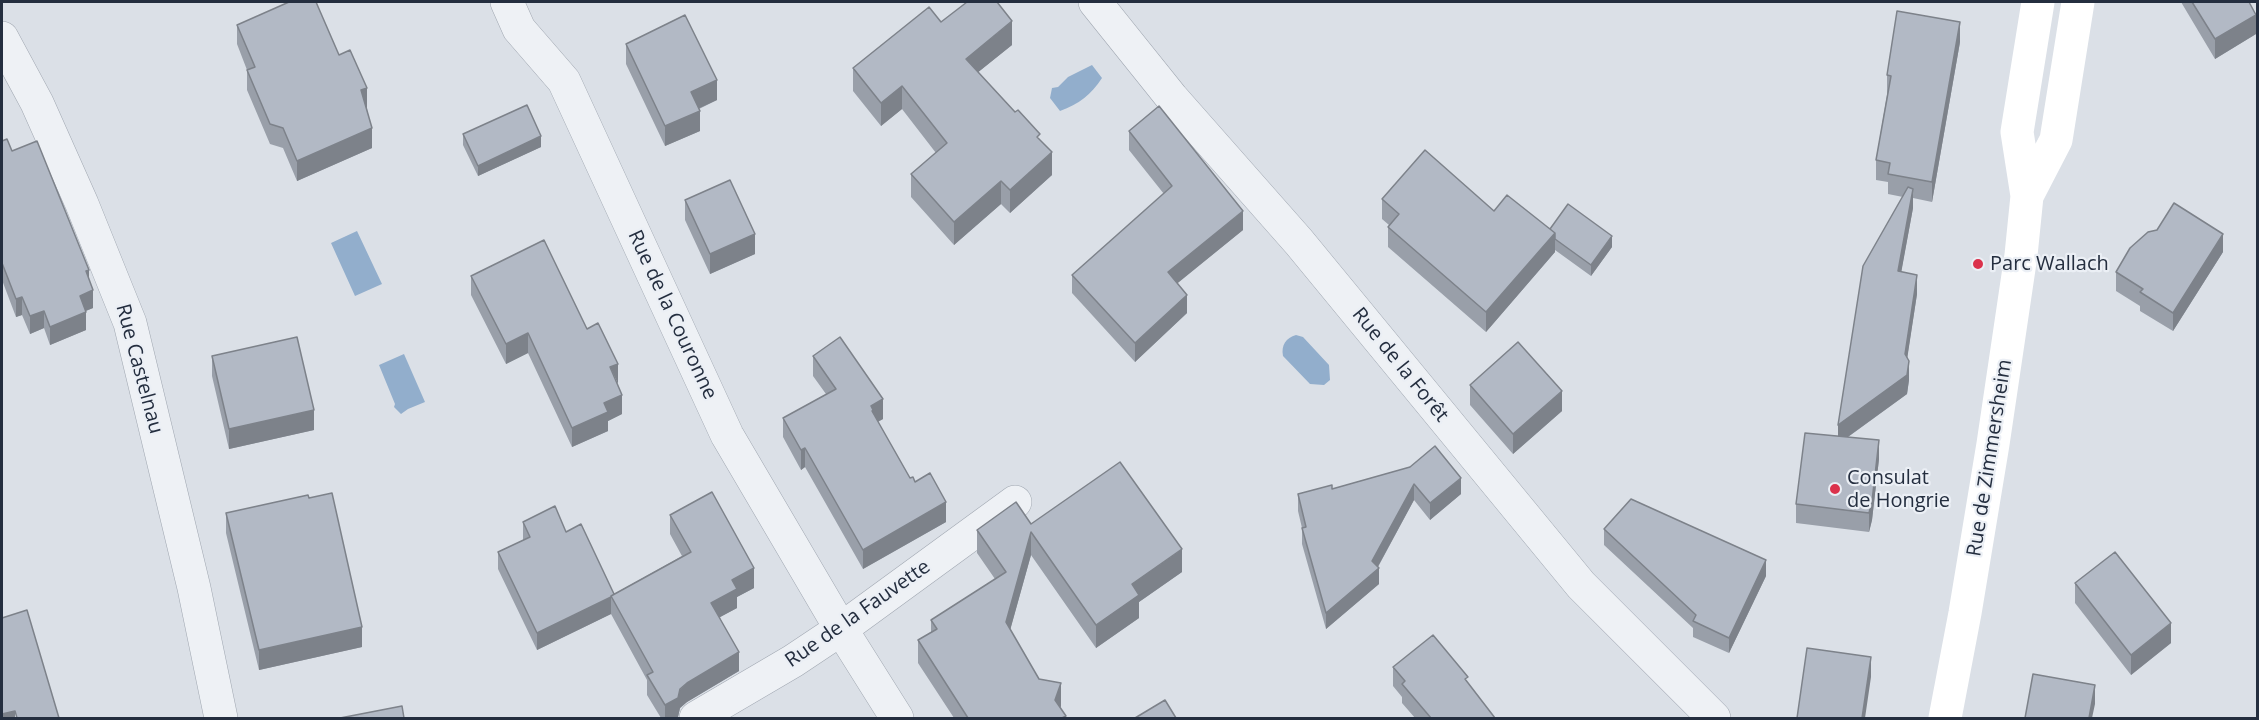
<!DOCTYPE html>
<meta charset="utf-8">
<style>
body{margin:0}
#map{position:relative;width:2259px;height:720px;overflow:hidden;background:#dbe0e7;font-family:"Open Sans",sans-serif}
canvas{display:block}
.frame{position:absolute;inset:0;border:3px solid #242e3f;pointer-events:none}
</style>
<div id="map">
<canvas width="2259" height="720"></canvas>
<div class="frame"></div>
</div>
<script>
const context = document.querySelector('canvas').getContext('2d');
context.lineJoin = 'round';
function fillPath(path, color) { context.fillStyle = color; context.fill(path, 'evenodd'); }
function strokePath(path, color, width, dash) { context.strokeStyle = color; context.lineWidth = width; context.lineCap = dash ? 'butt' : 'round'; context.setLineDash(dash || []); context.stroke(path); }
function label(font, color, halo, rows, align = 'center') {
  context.font = font + ' "Open Sans",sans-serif'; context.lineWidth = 4.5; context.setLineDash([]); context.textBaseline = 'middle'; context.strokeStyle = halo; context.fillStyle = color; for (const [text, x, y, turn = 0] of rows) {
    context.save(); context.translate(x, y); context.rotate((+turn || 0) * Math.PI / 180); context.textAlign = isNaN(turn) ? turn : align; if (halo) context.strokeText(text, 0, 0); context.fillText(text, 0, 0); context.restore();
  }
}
fillPath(new Path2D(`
 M1092 65 1102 78C1091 95 1079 104 1060 111L1050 98 1052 88 1058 87 1068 77Z
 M357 231 382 284 355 296 331 243Z
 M1296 335 1303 337 1329 365 1330 380 1324 385 1310 384 1283 356C1281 345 1286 338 1296 335Z
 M404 354 425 402 408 409 401 414 394 407 395 404 379 365Z`), '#92aecc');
const minor = new Path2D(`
 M507 2 519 29 564 81 727 435 841 629 897 718
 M1095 2 1172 98 1299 242 1581 585 1714 718
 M2 38 37 103 82 204 130 323 194 588 221 718
 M696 718 793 661 841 629 1015 502`);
strokePath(minor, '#a0a7b1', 34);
strokePath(minor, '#eef1f5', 33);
strokePath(new Path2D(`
 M2027 196 2056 140 2078 2
 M1945 718 1965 613 1993 444 2021 255 2027 196 2017 132 2038 2`), '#fff', 33);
fillPath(new Path2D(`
 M2181 2H2249L2256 34 2215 59Z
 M941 22 1012 45 978 72 1040 140 1052 175 1010 213 1001 204 954 245 911 197V174L936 153 902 109 881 126 853 91V68Z
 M237 25 339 55 367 108 372 148 297 181 283 148 270 144 247 90V70L237 44Z
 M1960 42 1932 202 1913 198V208L1901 272 1917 294 1907 358 1909 380 1907 394 1848 437 1879 459 1872 520 1869 532 1796 523V504L1838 436 1903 197 1888 194V182L1876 180V160L1887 95V75Z
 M626 44 717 100 699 109 700 131 665 146 626 64Z
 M1129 131 1243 230 1177 283 1187 313 1135 362 1072 293V275L1164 194 1129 150Z
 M463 134 541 147 478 176 463 145Z
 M2 141 12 151 89 280 93 308 86 311V330L50 345 44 328 30 334 22 315 16 317 2 280Z
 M1382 199 1494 211 1612 247 1591 276 1555 250V252L1486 332 1388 247V227L1389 225 1382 219Z
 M685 200 755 254 710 274 685 220Z
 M2223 252 2173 331 2140 311V306L2116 291V272Z
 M471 276 587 329 617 384 622 414 608 421V431L572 447 528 353 506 364 471 295Z
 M212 356 314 430 229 449 212 376Z
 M813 356 883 419 878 422 910 478 915 482 946 522 863 569 805 467 801 470 783 437V418L826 394 813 376Z
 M1470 385 1562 411 1513 454 1470 405Z
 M1410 467 1461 494 1430 520 1414 500 1378 567 1379 584 1326 629 1302 544V528L1298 511V494L1332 489Z
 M226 513 362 647 259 670 226 533Z
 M670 515 754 588 737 597V608L720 617 739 671 687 702 680 708 678 717 675 718H661L647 695V680L611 614 537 650 498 569V552L523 540V522L566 532 614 594 682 556 670 534Z
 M1031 524 1182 572 1139 602V618L1096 648 1031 555 1010 630 1039 679 1061 706 1060 708 1066 718H954L918 663V640L931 632V620L995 579 977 553V530Z
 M1604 529 1766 576 1729 653 1693 637V628L1604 545Z
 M2075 583 2171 643 2131 675 2075 603Z
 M1393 667 1468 683 1495 718H1415L1402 703V697L1393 686Z`), '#999fa9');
fillPath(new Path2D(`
 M2256 15V34L2215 59V39Z
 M1012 21V45L966 82V59Z
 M1960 22V42L1932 202V182Z
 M717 80V100L691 112V92Z
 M902 86V109L881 126V103Z
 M367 88V108L361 110V90Z
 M700 111V131L665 146V126Z
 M372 128V148L297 181V161Z
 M541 136V147L478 176V166Z
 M1052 152V175L1010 213V190Z
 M1001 181V204L954 245V222Z
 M1913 189V208L1898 290V271Z
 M1243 211V230L1168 291V272Z
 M1555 233V252L1486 332V312Z
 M755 234V254L710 274V254Z
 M2223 234V252L2173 331V313Z
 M1612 236V247L1591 276V265Z
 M89 270V287L86 271Z
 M1917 275V294L1905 373V354Z
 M93 290V308L80 313V296Z
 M1187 295V313L1135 362V343Z
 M22 297V315L16 317V299Z
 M44 311V328L30 334V316Z
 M86 312V330L50 345V327Z
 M528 333V353L506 364V344Z
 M1909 361V380L1907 394 1838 444V425Z
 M618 364V384L610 367Z
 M1562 391V411L1513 454V434Z
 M622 395V414L608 421V431L572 447V428L604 403Z
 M883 399V419L873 424 871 406Z
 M314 410V430L229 449V429Z
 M1879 440V459L1872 520 1869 532V513Z
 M805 448V467L801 470V450Z
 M1461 478V494L1430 520V503Z
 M1414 484V500L1376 570 1379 568V584L1326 629V613L1372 561Z
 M946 502V522L863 569V550Z
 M1031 532V555L1006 645V622Z
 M1182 549V572L1139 602V618L1096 648V625L1132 584Z
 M1766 560V576L1729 653V638Z
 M754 568V588L737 597V608L711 622V603L732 580Z
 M611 597V614L537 650V633Z
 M2171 623V643L2131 675V655Z
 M362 627V647L259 670V650Z
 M739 652V671L687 702 680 708 678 717 675 718H665V705L687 683Z
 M1871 657V677L1865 718H1862Z
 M1061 683V706L1057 718 1055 700Z
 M2095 685V704L2092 718H2089Z
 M15 711V718H2V714Z`), '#7d828a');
const building = new Path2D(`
 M289 2H316L339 55 350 50 367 88 361 90 372 128 297 161 283 128 270 124 247 70 255 67 237 25Z
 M967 2H997L1012 21 966 59 1015 112 1018 110 1040 134 1037 137 1052 152 1010 190 1001 181 954 222 911 174 947 143 902 86 881 103 853 68 929 7 941 22Z
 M2192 2H2249L2256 15 2215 39Z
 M1897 11 1960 22 1932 182 1888 174 1890 163 1876 160 1891 76 1887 75Z
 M685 15 717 80 691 92 700 111 665 126 626 44Z
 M527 105 541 136 478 166 463 134Z
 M1159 106 1243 211 1168 272 1187 295 1135 343 1072 275 1172 186 1129 131Z
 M7 139 12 151 37 141 89 270 86 271 93 290 80 296 86 312 50 327 44 311 30 316 22 297 16 299 2 263V141Z
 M1425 150 1494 211 1507 195 1555 233 1486 312 1388 227 1399 214 1382 199Z
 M730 180 755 234 710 254 685 200Z
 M1908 187 1913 189 1898 271 1917 275 1905 354 1909 361 1907 375 1838 425 1863 266Z
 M2174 203 2223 234 2173 313 2140 292 2143 289 2116 272 2130 248 2148 232 2157 230Z
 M1568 204 1612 236 1591 265 1555 239V233L1550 229Z
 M544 240 587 329 598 323 618 364 610 367 622 395 604 403 608 412 572 428 528 333 506 344 471 276Z
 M297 337 314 410 229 429 212 356Z
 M840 337 883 399 871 406 873 410 872 411 910 478 913 477 915 482 930 473 946 502 863 550 805 448 801 450 783 418 836 389 813 356Z
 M1518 342 1562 391 1513 434 1470 385Z
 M1805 433 1879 440 1872 501 1869 513 1796 504Z
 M1435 446 1461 478 1430 503 1414 484 1372 561 1379 568 1326 613 1302 528 1306 527 1298 494 1332 485V489L1410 467Z
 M1120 462 1182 549 1132 584 1139 595 1096 625 1031 532 1006 622 1039 679 1061 683 1055 700 1066 716 1062 718H968L918 640 937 629 931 620 1006 572 977 530 1016 502 1031 524Z
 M712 492 754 568 732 580 737 589 711 603 739 652 687 683 680 689 678 698 665 705 647 675 653 672 611 596 691 552 670 515Z
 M332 493 362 627 259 650 226 513 308 495 309 498Z
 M1631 499 1766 560 1729 638 1693 621 1696 615 1604 529Z
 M555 506 566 532 581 524 614 594 611 596V597L537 633 498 552 530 537 523 522Z
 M2115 552 2171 623 2131 655 2075 583Z
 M27 610 59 718H17L15 711 2 714V618Z
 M1433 635 1468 677 1465 679 1495 718H1431L1402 684 1405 681 1393 667Z
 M1807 648 1871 657 1862 718H1797Z
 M2033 674 2095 685 2089 718H2025Z
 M1165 700 1176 718H1135Z
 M402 706 404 718H340Z`);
fillPath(building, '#b2b9c5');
strokePath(building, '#7d828a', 1.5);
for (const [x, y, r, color] of [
 [1978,264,6,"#db324c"],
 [1835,489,6,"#db324c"]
]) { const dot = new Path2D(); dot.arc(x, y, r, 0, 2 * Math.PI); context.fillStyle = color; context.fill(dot); strokePath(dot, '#ebeff5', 2); }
label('20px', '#242e3f', '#ebeff5', [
 ["Parc Wallach",1990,264],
 ["Consulat",1847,478],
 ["de Hongrie",1847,501]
], 'left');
label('20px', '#242e3f', '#ebeff5', [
 ["Rue de la Couronne",672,315,65],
 ["Rue de la Forêt",1400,365,51],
 ["Rue Castelnau",139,369,75],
 ["Rue de Zimmersheim",1990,458,-81],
 ["Rue de la Fauvette",858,614,-35]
]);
</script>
